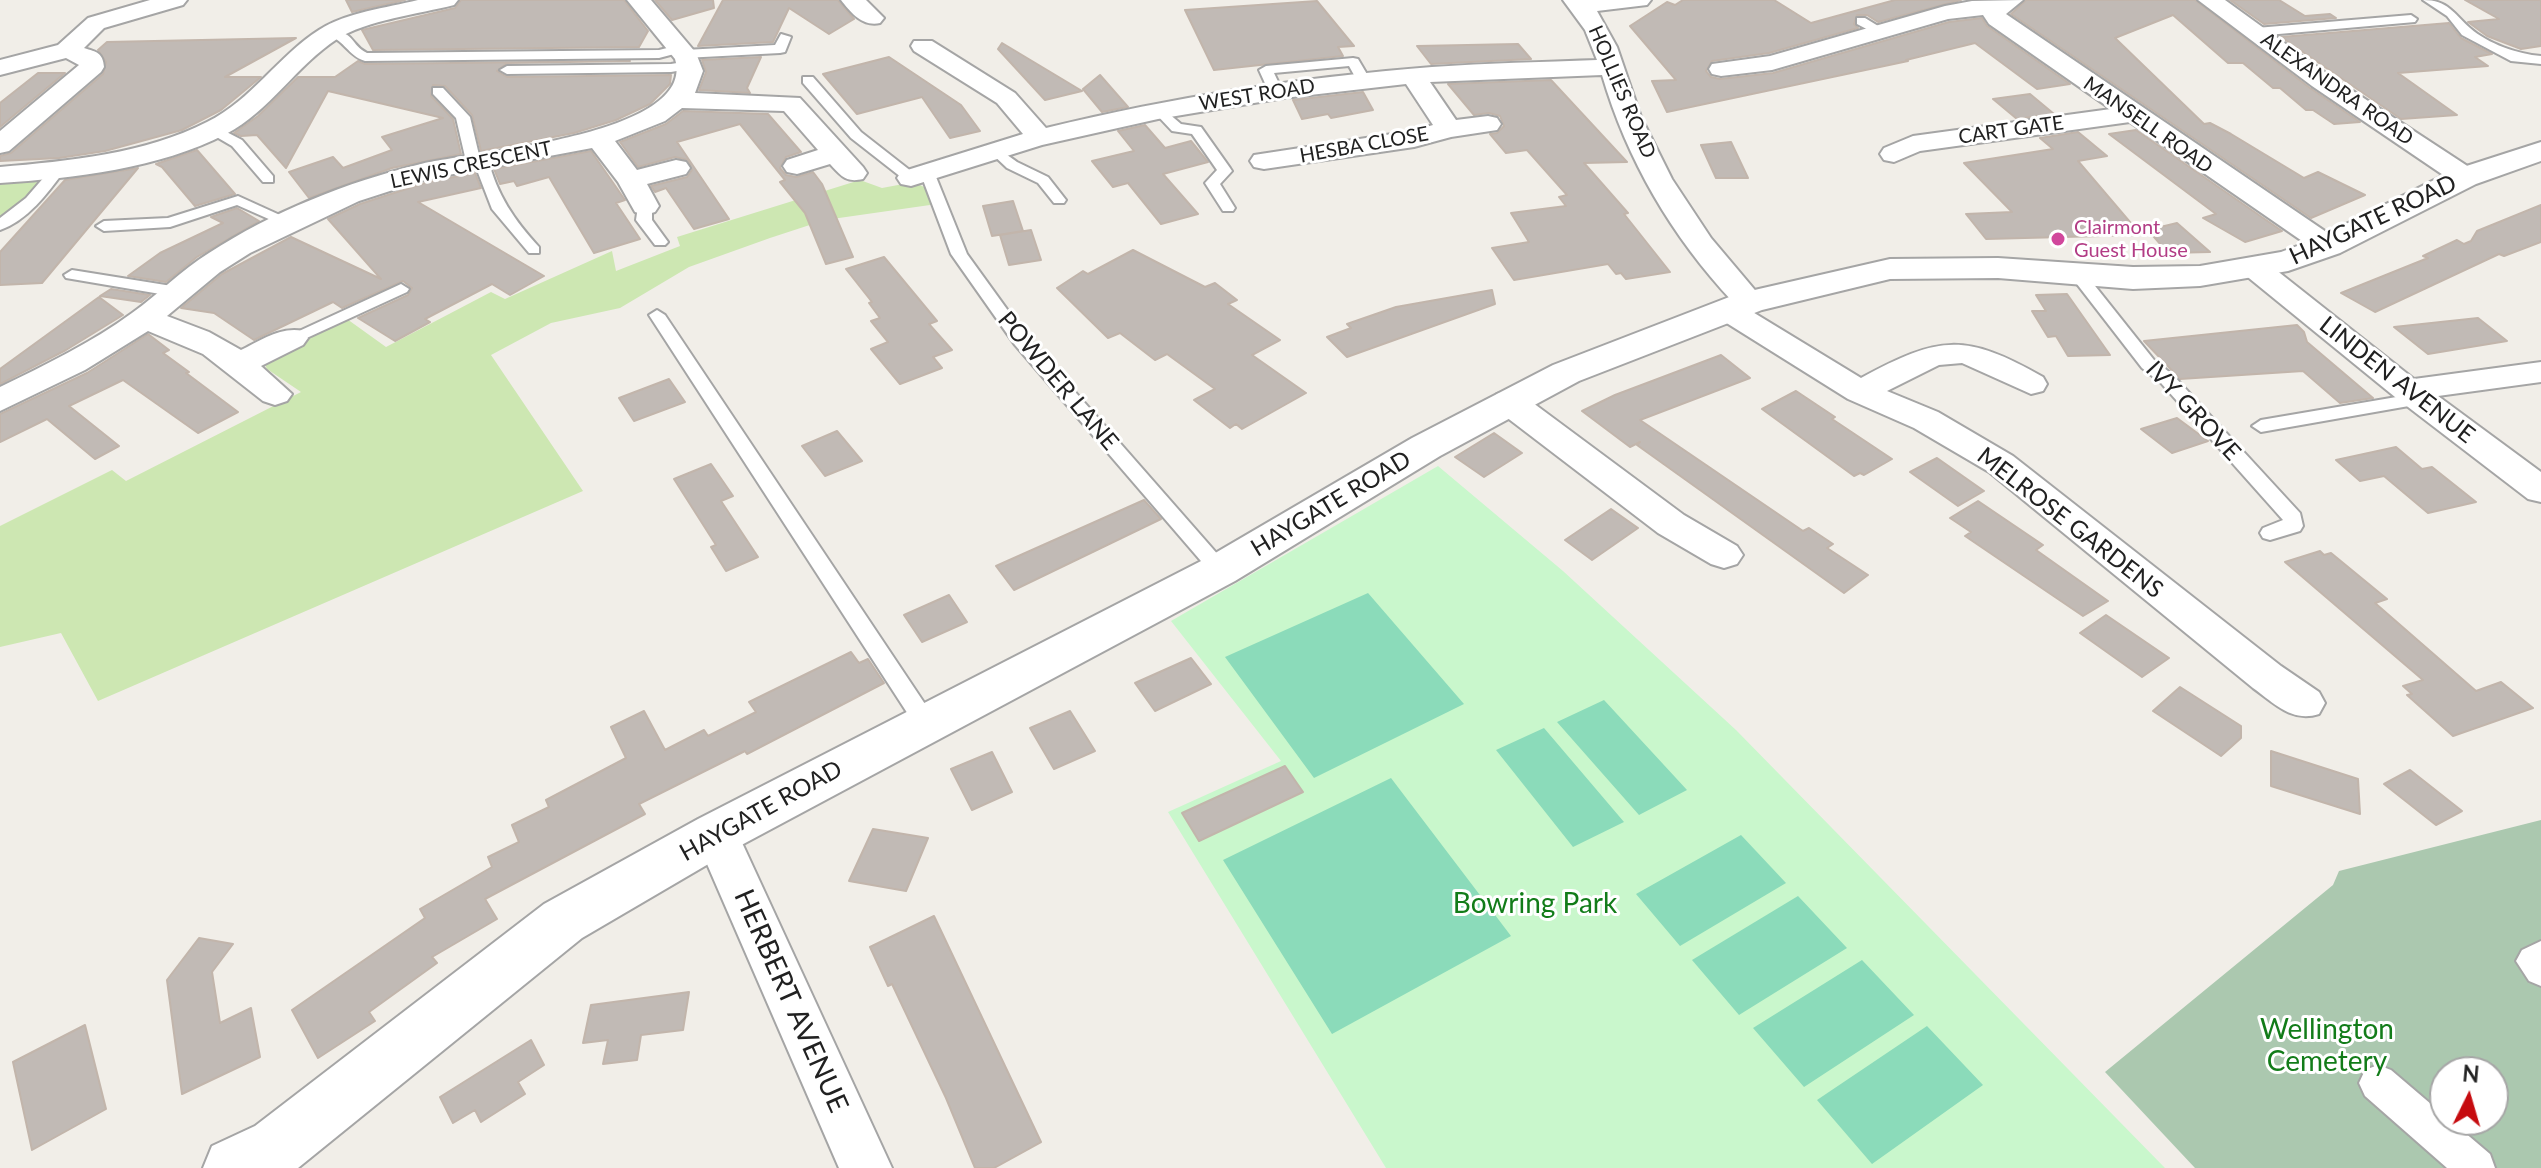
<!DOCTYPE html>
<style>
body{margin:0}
#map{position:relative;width:2541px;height:1168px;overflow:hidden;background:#f1eee8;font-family:Lato,sans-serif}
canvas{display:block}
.north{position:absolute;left:2429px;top:1056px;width:80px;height:80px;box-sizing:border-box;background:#fff;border:2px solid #a6a6a6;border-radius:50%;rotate:5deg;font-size:22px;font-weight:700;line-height:32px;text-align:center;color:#212121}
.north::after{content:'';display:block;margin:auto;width:28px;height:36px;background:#c60b0f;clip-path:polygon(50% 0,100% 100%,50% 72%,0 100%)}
</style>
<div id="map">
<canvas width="2541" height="1168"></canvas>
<div class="north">N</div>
</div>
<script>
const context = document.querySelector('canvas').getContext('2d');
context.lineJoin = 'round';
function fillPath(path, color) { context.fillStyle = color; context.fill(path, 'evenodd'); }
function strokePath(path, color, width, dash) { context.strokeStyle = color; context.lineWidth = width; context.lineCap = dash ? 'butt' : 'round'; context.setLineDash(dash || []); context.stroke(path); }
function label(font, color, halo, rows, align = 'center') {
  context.font = font + ' Lato,sans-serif'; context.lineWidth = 6; context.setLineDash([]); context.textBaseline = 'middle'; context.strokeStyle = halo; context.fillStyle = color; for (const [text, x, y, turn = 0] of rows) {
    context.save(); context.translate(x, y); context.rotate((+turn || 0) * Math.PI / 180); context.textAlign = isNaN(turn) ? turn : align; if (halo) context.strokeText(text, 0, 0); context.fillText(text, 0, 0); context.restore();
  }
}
fillPath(new Path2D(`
 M41 180 10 213 0 219V183Z
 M860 180 882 188 914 182 932 191 937 204 825 220 770 238 689 267 620 308 551 323 491 355 583 491 98 701 61 633 0 647V526L112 470 126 481 301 392 267 369 265 365 268 360 347 319 386 347 491 292 505 299 612 251 616 271 680 246 677 237Z`), '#cde7b2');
fillPath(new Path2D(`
 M2541 820V1168H2195L2105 1072 2333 885 2339 871ZM2445 1072H2493V1120H2445Z`), '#abc8af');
fillPath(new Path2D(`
 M1438 466 1563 571 1736 730 2165 1168H1386L1168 812 1281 761 1171 621Z`), '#c9f7cc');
fillPath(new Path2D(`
 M1368 593 1464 704 1314 778 1225 657Z
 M1604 700 1687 790 1639 815 1557 722Z
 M1544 728 1624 822 1573 847 1496 750Z
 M1391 778 1511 936 1332 1034 1223 860Z
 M1741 835 1786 883 1680 946 1636 894Z
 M1798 896 1847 948 1739 1015 1692 960Z
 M1862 960 1914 1015 1804 1087 1753 1028Z
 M1927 1026 1983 1085 1872 1164 1817 1100Z`), '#8bdbba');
const building = new Path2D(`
 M346 0H405L352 12Z
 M461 0H624L648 31 639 47 373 50 362 30 455 8Z
 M655 0H713L714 8 672 20Z
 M723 0H838L854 19 829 34 789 8 773 42 698 46Z
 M1683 0H1774L1811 23 1895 0H1961L1878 22 1867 15H1857L1854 24 1858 28 1769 53 1712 61 1706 71 1711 77 1720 79 1773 73 1949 22 1982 18 1987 26 2070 84 2037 89 1975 43 1906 60 1908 61 1667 112 1652 81 1676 80 1630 26 1667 2 1675 5Z
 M2026 0H2195L2310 88 2360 122 2334 124 2313 110H2306L2280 88H2273L2243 63H2228L2173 15 2115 38 2204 124 2210 123 2231 134 2304 178 2318 172 2365 195 2311 218 2011 14Z
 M2230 0H2279L2305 16 2330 14 2336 18 2264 24Z
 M2465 0H2541V46L2521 49 2487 36 2468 22 2499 19Z
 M1317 1 1354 46 1338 47 1343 56 1214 70 1185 10Z
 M2449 23 2461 38 2492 54 2475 57 2488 66 2398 73 2457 115 2401 119 2281 37Z
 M296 38 225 77H261L221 110 182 130 105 151 59 158 0 161V156L11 153 103 74 106 62 98 50 107 42Z
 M1002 43 1082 91 1045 100 998 49Z
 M1518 44 1531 59 1431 64 1417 46Z
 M761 57 747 88 750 93 699 90 706 72 702 60Z
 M889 57 961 105 980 131 950 138 922 97 857 114 823 74Z
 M358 61 365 64 630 61 507 63 497 71 507 77 671 75 670 84 650 104 616 120 574 133 481 151 472 115 445 86 433 85 431 96 453 119 461 154 392 168 309 198 289 172 333 157 343 168 392 150 382 137 443 118 328 91 286 168 257 135 241 136 234 133 258 116 298 77H335Z
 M38 73H65L0 127V103Z
 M1100 75 1128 107 1102 112 1083 89Z
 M1551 80 1627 162 1584 163 1628 213 1624 214 1670 272 1626 279 1621 273 1616 274 1608 264 1514 280 1492 248 1529 242 1511 213 1566 206 1559 197 1567 195 1527 150 1506 153 1490 134 1497 133 1504 126 1500 116 1489 113 1474 115 1448 84Z
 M1363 92 1373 110 1331 118 1328 114 1302 119 1293 100Z
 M2030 94 2054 114 2017 119 1993 99Z
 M683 111 768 114 801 152 786 157 780 168 786 175 796 177 813 172 822 184 853 257 826 264 805 213 780 182 785 180 740 124 677 142 729 219 694 229 666 188 655 192 651 186 687 177 692 170 688 160 675 157 638 167 620 142 666 124Z
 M1145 125 1165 148 1191 141 1208 162 1163 174 1198 214 1161 224 1128 183 1113 187 1092 161 1134 151 1118 131Z
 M2136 130 2282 231 2245 242 2203 218 2216 214 2109 134Z
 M2078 132 2107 156 2078 161 2141 235 1986 239 1966 214 2012 212 1964 163 2053 149 2040 138Z
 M1731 142 1748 178H1716L1701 145Z
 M197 150 235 194 195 206 162 167 156 164Z
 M591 151 625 200 616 203 640 239 594 253 549 177 517 186 514 181 500 184 494 169Z
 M138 168 42 283 0 285V252L65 180Z
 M475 173 481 188 418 202 544 276 510 295 492 284 425 319 430 322 395 341 358 318 408 295 412 288 403 281 342 308 333 302 254 340 214 313 181 308 222 274 291 237 381 279 328 219 360 204 428 182Z
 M1013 201 1023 231 992 236 983 206Z
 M2541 205V242L2504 256 2499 254 2375 312 2341 293 2428 258 2423 256 2457 240 2464 244 2471 241 2477 231Z
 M237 208 259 221 197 257 166 282 128 276 160 253 223 223 211 217Z
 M2177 223 2210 252 2168 253 2148 230Z
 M1031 230 1041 260 1009 265 1000 235Z
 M1133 250 1205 287 1215 283 1237 300 1228 304 1280 340 1252 355 1306 393 1242 429 1236 424 1230 428 1194 400 1215 389 1167 354 1155 360 1120 333 1108 338 1057 288 1083 271 1088 274Z
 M884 257 937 321 929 324 952 350 933 357 942 368 900 384 871 349 888 342 871 321 880 318 869 303 872 302 846 269Z
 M111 289 150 295 141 302 100 296Z
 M1492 290 1495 304 1347 357 1327 337 1351 328 1347 324 1396 307Z
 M2067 294 2110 355 2068 356 2056 336 2048 337 2032 311H2046L2036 295Z
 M99 297 123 315 66 350 0 384V369Z
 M2478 318 2507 341 2428 354 2394 327Z
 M2297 325 2304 332 2307 342 2373 398 2340 403 2303 371 2180 379 2144 341Z
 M148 334 169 350 163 353 189 372 186 373 238 412 198 433 123 380 69 406 119 446 95 459 47 419 0 442V414L87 373Z
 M1721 355 1750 378 1640 420 1803 531 1809 528 1833 544 1827 548 1868 575 1844 593 1637 445 1640 442 1630 447 1582 411 1615 395Z
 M669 379 685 402 634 421 619 398Z
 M1796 391 1835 417 1832 419 1892 459 1864 475 1860 473 1854 476 1762 409Z
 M2177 418 2208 441 2172 453 2141 429Z
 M837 431 862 461 825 476 802 446Z
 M1494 433 1522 453 1484 477 1455 457Z
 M2396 447 2422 469 2432 467 2476 502 2428 513 2384 476 2360 481 2336 460Z
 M1937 458 1984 491 1958 506 1910 472Z
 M711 464 733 496 721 501 758 557 726 571 711 547 716 545 674 479Z
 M1144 500 1161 519 1014 590 996 566Z
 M1978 501 2043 545 2036 550 2108 601 2083 616 1965 536 1971 532 1950 518Z
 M1611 509 1638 528 1592 560 1565 540Z
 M2320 551 2324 555 2331 553 2387 599 2375 603 2476 691 2501 682 2533 708 2453 736 2407 695 2412 694 2403 686 2423 680 2285 562Z
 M949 595 967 622 922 642 904 615Z
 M2106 615 2169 658 2142 677 2080 633Z
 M851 652 859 663 868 659 884 683 747 754 745 751 639 804 645 814 485 899 497 919 432 957 437 963 369 1012 375 1021 318 1058 292 1010 425 918 420 909 492 867 488 857 519 842 512 825 549 807 546 800 626 758 611 727 644 711 665 750 704 730 708 736 756 712 749 702Z
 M1191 658 1211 684 1155 711 1135 683Z
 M2180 687 2241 726V738L2221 756 2153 711Z
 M1070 711 1095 751 1054 769 1030 728Z
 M2271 751 2358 779 2360 814 2271 786Z
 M992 752 1012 792 972 810 951 769Z
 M1285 766 1303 792 1199 841 1182 813Z
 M2410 770 2462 811 2436 825 2384 784Z
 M873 829 928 838 906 891 849 881Z
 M934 916 1041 1142 994 1168H975L946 1098 892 984 888 986 870 947Z
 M199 938 233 944 212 972 220 1023 251 1008 260 1057 182 1094 167 980Z
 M689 992 683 1030 641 1035 637 1060 603 1064 608 1040 583 1043 591 1005Z
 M85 1025 106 1109 32 1150 13 1062Z
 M531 1040 544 1065 518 1082 525 1094 481 1122 475 1110 453 1123 440 1097Z`);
fillPath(building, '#c1bab5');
strokePath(building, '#c2b5ab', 2);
const service = new Path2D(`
 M2423 0C2448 0 2453 13 2470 28 2488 44 2518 54 2541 56V64L2511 61 2462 35 2447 16Z
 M2411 15 2417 19 2415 22 2256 36 2250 32 2256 28Z
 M1857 18H1865L1888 32 1878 35 1857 24Z
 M331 28C358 36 349 43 367 53L659 50 679 45 685 50 775 45 781 34 791 37 785 52 780 53 684 58 678 53 659 58 365 61C347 55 346 41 327 35V29Z
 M1353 58 1358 59 1371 81 1369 84H1359L1349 66 1274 73 1283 92 1276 96 1269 92 1259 70 1266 66Z
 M689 61 694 62V68L671 72 507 74 500 70 507 66 671 64Z
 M803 77H813L861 132 916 175V181H906L851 138 803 83Z
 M433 88H443L470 117 479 155 488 159C497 195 514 220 539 247V253H529L492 209 475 165 466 161 456 118 433 94Z
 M1161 107 1181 124 1201 127 1230 168 1232 171 1220 184 1235 208 1233 211H1223L1205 183 1217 170 1192 134 1172 131 1156 114 1154 111Z
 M213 125 242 140 273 176V182H263L232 146 208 132 206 129Z
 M996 147 1017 162 1048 177 1066 200 1064 203H1054L1038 183 1007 168 989 151Z
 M57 167 64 171C48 193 27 221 0 230V218L26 198 52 168Z
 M927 168 934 172 967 254 1027 337 1227 565 1230 570 1227 575H1213L1015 345 951 254 920 172Z
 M238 196 293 221 285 226 280 224 237 205 170 227 104 231 96 226 104 221 168 218Z
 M645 202 652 206V220L668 242 665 245H655L636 220 638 206Z
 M72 270 178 287 186 292 178 297 66 278 64 275Z
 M2078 270 2084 272 2154 360 2173 375 2300 513 2303 526 2300 531 2270 540 2263 538 2260 533 2263 528 2283 520 2161 383 2142 368 2070 275Z
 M401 284 409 289 407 292 298 342 292 343 284 338Z
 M657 310 665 315 933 716 936 722 933 728 925 731 917 728 649 315Z
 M2420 393 2426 395 2429 399 2426 403 2261 432 2252 426 2261 420Z`);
const pedestrian = new Path2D(`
 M2541 941V986L2529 981 2516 961 2522 950Z
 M2378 1065 2391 1070 2445 1116V1120H2450L2490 1154 2495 1168H2447L2365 1096 2359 1083 2365 1070Z`);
const minor = new Path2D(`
 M150 0H187L183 5 104 28 84 48C97 52 103 53 104 67L101 72 9 151 0 153V131L79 65 66 58 0 75V60L58 45 88 18Z
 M418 0H458L454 5C419 14 367 20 337 39 296 66 270 111 226 134 158 169 75 178 0 183V167C69 161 144 154 207 122 252 100 278 56 319 30 347 12 386 8 418 0Z
 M627 0H651L696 53 703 71 695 93 800 98 863 167 867 173 863 179C846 183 841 176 830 164L797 174 787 172 783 166 787 160 818 150 784 111 682 108 665 121 615 141 637 170 676 160 686 162 690 168 686 174 647 184 659 206 655 212 645 215 635 212 618 182 592 148 427 179 359 201 250 253 220 272 167 316 209 332 241 350C260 341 281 326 303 331L308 338 303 345 261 366 292 394 287 401 275 405 263 401 203 354 148 331 85 370 0 411V387C45 365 91 343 132 313 159 294 181 270 209 253 272 212 347 182 421 164 468 152 698 136 675 59Z
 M841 0H866L884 18 880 23C863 27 851 13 841 0Z
 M1563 0H1651L1647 5 1597 11 1617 47 1641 117 1672 179 1711 238 1765 302 1761 309 1751 311 1861 378C1939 336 1964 332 2043 377L2047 384 2043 391 2031 394 1962 363 1939 365 1887 391 1938 412 2013 456 2281 666 2319 692 2325 703 2319 714C2292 723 2274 703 2253 688L1989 472 1914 428 1848 399 1717 317 1712 310 1717 303 1733 302C1672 237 1627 160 1602 75L1430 82 1456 120 1488 116 1497 118 1501 124 1497 130 1451 137 1414 147 1264 169 1254 167 1250 161 1254 155 1412 131 1433 125 1406 84 1284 98 1158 119 1042 145 911 186 901 184 897 178 901 172 1023 134 997 103 914 51 911 46 914 41H932L1015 93 1046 128C1173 97 1302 77 1432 67 1487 63 1542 62 1597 60L1585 30Z
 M2023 0 2006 14 2338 240 2343 246 2338 252 2328 255 2318 252 2130 122 1920 151 1894 162 1884 160 1880 154 1884 148 1913 136 2111 109 1989 24 1983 15 1948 19 1772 70 1721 76 1712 74 1709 69 1712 64 1770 56 1945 6 1972 1Z
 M2198 0H2225L2330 76 2475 171 2479 177 2475 183 2465 185 2455 183 2312 86Z
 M2255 259 2266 262 2414 379 2541 362V382L2438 396 2541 472V502L2528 499 2395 397 2244 274 2240 268 2244 262Z
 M1509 391 1521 394 1684 515 1737 546 1743 555 1737 564 1724 568 1711 564 1658 533 1497 410 1492 402 1497 394Z
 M716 815 732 821 892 1168H839L694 834 700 821Z`);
const tertiary = new Path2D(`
 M2541 142V161L2476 184 2340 253 2288 271 2200 286 2133 289 1998 278 1890 279 1762 310 1579 381 1440 456 1235 581 734 849 582 938 298 1168H203L212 1146 255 1126 544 904 698 819 1205 559 1412 438 1553 365 1737 294 1890 259 1998 258 2133 267 2200 266 2281 252 2316 239 2454 170Z`);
strokePath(service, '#a5a5a5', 4);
strokePath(pedestrian, '#a5a5a5', 4);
strokePath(minor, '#a5a5a5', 4);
strokePath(tertiary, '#a5a5a5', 4);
fillPath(service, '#fff');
fillPath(pedestrian, '#fff');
fillPath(minor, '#fff');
fillPath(tertiary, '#fff');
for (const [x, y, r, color] of [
 [2058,239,8,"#d1479c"]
]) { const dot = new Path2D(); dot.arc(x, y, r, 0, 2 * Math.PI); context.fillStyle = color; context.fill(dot); strokePath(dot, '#fff', 3); }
label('20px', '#212121', '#fff', [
 ["ALEXANDRA ROAD",2337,89,35],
 ["HOLLIES ROAD",1622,92,67],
 ["WEST ROAD",1257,95,-9],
 ["MANSELL ROAD",2148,125,35],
 ["CART GATE",2011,130,-8],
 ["HESBA CLOSE",1364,145,-10],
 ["LEWIS CRESCENT",471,165,-12]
]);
label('20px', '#b23c85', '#fff', [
 ["Clairmont",2074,228],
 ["Guest House",2074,251]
], 'left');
label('24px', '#212121', '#fff', [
 ["HAYGATE ROAD",2373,220,-25],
 ["LINDEN AVENUE",2397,380,38],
 ["POWDER LANE",1058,381,50],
 ["IVY GROVE",2193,411,47],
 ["HAYGATE ROAD",1331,504,-31],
 ["MELROSE GARDENS",2070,523,38],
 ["HAYGATE ROAD",761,811,-29]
]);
label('28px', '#127c19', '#fff', [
 ["Bowring Park",1535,904],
 ["Wellington",2327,1030],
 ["Cemetery",2327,1062]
]);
label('28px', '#212121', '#fff', [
 ["HERBERT AVENUE",791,1001,66]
]);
</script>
